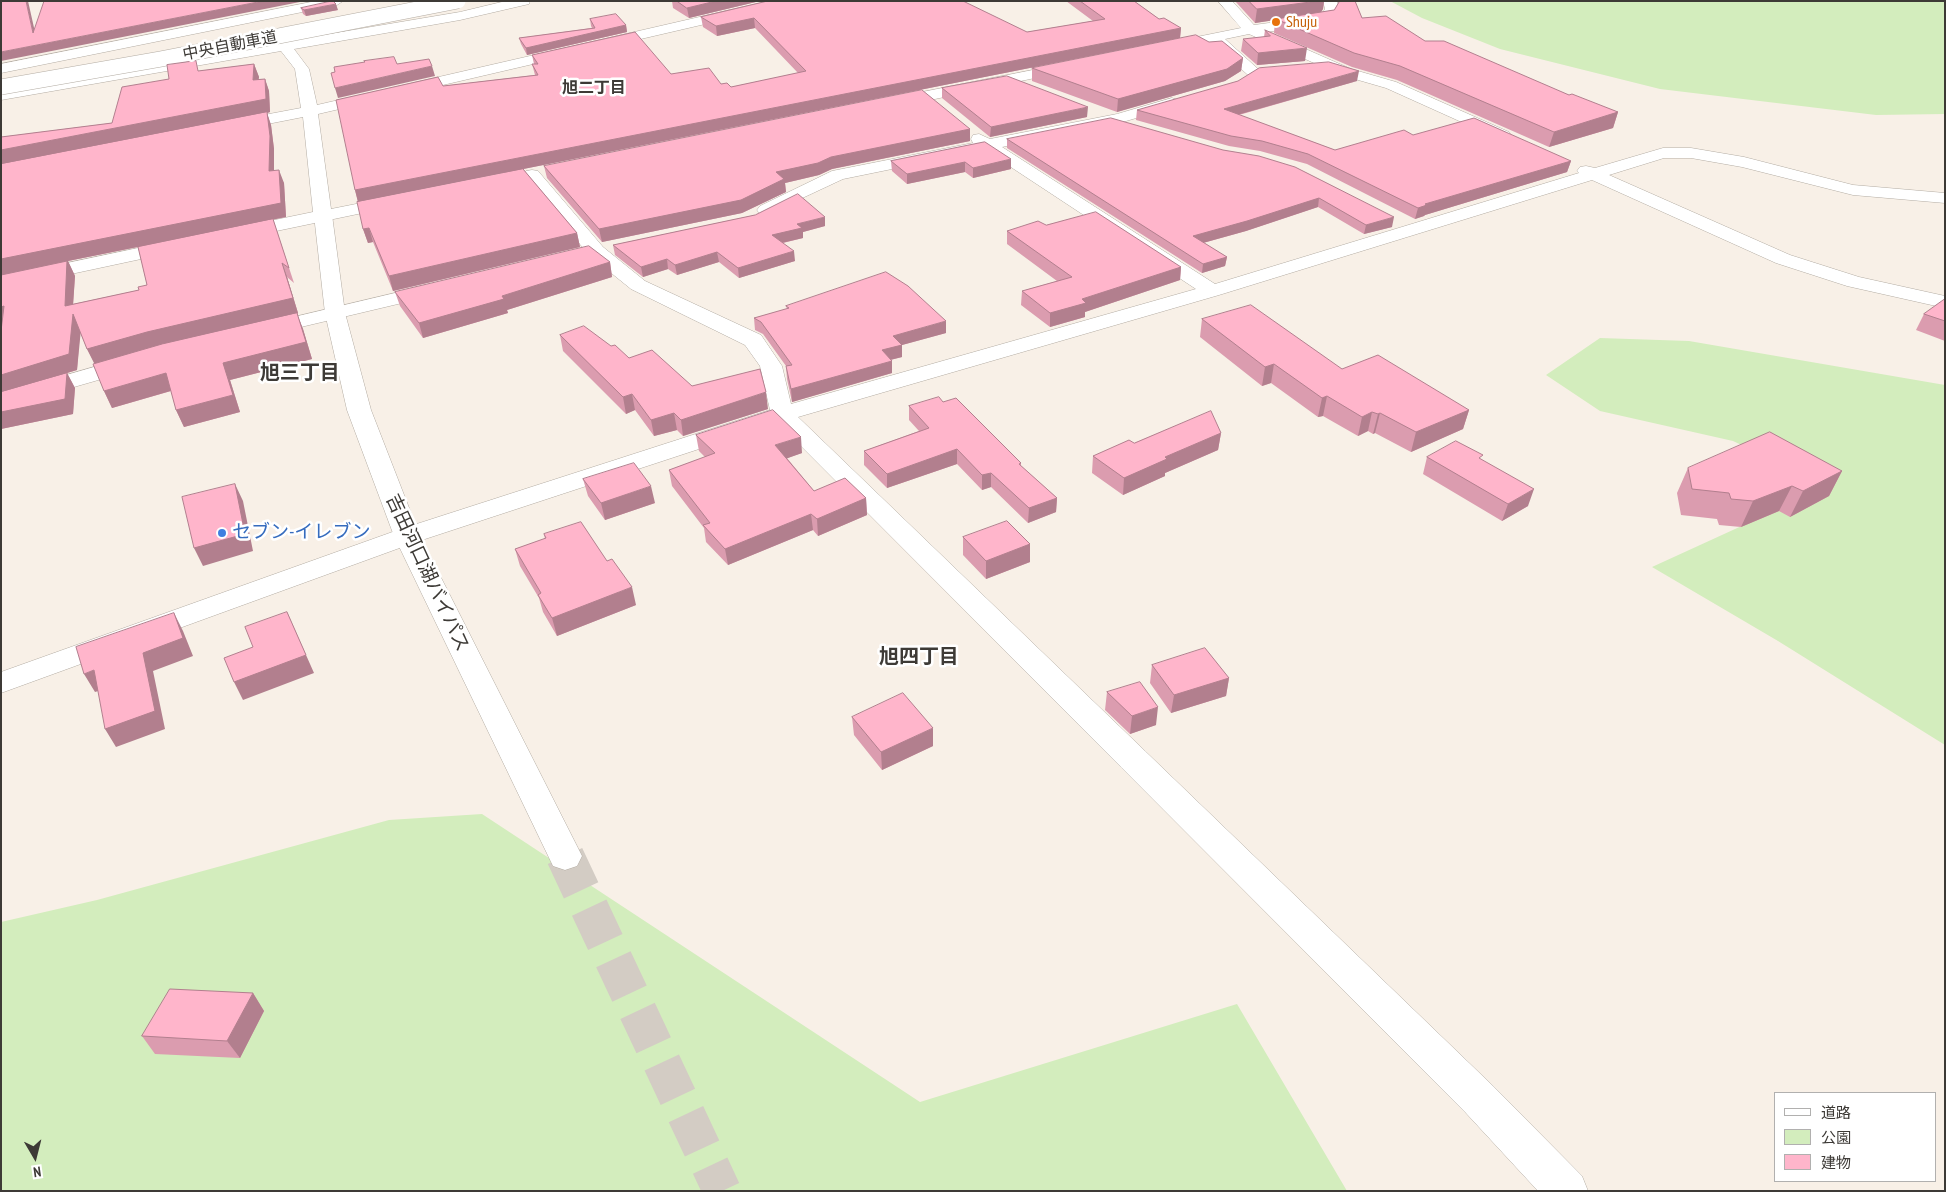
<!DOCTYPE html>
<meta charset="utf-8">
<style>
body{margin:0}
#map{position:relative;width:1946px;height:1192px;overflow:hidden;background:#f8f0e7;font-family:"PT Sans Narrow","Noto Sans JP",sans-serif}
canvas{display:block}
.frame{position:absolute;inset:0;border:2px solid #3d3a36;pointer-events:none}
.legend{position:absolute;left:1774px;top:1092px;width:162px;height:90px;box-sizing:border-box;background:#fff;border:1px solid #b1b0af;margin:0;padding:6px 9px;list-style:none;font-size:15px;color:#3d3a36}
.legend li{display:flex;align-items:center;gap:10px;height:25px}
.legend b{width:25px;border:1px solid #b1b0af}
.north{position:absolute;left:10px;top:1132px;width:50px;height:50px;-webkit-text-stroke:4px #fff;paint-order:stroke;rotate:172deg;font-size:14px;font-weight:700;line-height:20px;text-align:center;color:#3d3a36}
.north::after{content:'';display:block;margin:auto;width:18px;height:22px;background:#3d3a36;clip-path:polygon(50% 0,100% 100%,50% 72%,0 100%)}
</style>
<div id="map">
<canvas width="1946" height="1192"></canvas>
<div class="frame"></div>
<ul class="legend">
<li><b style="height:6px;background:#fff"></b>道路</li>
<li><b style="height:14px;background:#d3edbd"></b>公園</li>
<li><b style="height:14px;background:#ffb5cb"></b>建物</li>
</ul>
<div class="north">N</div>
</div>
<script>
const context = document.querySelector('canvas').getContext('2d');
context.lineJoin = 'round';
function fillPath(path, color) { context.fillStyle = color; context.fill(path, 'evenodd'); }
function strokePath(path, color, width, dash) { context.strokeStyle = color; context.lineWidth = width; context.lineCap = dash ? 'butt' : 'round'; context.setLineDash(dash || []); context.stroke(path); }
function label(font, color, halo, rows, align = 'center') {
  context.font = font + ' "PT Sans Narrow","Noto Sans JP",sans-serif'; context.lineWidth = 5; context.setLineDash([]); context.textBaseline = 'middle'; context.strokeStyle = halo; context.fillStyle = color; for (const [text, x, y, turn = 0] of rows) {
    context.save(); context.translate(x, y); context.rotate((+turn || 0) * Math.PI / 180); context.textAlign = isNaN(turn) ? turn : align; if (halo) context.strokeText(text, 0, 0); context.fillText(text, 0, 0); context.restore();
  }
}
fillPath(new Path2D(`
 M1390 1H1945V114L1876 115 1660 89 1500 49 1422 18Z
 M1600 338 1689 341 1945 385V745L1778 641 1652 567 1829 486 1733 441 1600 411 1546 375Z
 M482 814 920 1102 1237 1004 1347 1191H1V922L97 900 389 820Z`), '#d3edbd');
strokePath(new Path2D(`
 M565 856 722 1191`), '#d3ccc4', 38, [38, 19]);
const minor = new Path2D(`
 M316 1H343L337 5 1 73V64Z
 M506 1H530L529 4 460 20 294 49 309 69 317 105 769 1H793L787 5 318 114 331 209 396 196 402 197 405 201 402 205 396 206 238 239 231 237 229 233 231 229 313 212 303 117 232 131 226 129 224 126 226 123 232 121 301 108 295 69 281 51 1 100V90L275 44 266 34 273 30 278 31 288 41 460 12Z
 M1218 1H1232L1254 25 1321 16 1325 9 1323 1H1337L1339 9 1331 22 1267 32 1351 69 1396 82 1509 132 1511 135 1509 138H1497L1386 88 1341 75 1249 34 1225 39 1258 69 1260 72 1258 75H1248L1211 42 1167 51 1162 50 1160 47 1162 44 1241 28Z
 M1068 63 1073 64 1075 67 1073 70 892 108 886 106 884 103 886 100 892 98Z
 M1172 98 1178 100 1180 103 1178 106 1119 123 1002 147 1215 284 1579 173 1577 171 1580 167 1586 166 1595 168 1663 148H1691L1744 157 1853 185 1945 193V203L1853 195 1742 167 1691 158H1664L1609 175 1790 255 1859 277 1945 296V308L1847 286 1776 263 1592 180 1219 295 798 417 1493 1086 1582 1176 1588 1191H1538L1465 1112 778 423 416 542 1 693V672L398 530 770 410 760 366 745 345 631 289 589 255 526 179 523 175 526 171 532 170 538 171 603 247 645 281 761 335 782 366 791 404 1196 289 985 150 843 179 766 215 760 214 757 210 760 206 832 171 973 143 971 139 973 135 979 134 990 139 1117 114Z
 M176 240 183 242 186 246 183 250 1 289V277Z
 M433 284 440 286 443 290 440 294 263 336 256 334 252 330 256 326Z
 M132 356 140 358 143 363 140 368 1 408V394Z`);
const highway = new Path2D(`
 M323 209 330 211 332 215 345 313 371 410 420 536 582 856 577 866 565 870 553 866 394 536 347 410 325 313 314 215 316 211Z`);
strokePath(minor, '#b3aca3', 1);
strokePath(highway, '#b3aca3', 1);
fillPath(minor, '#fff');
fillPath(highway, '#fff');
const highwayBridge = new Path2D(`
 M1 87 161 59 458 1`);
strokePath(highwayBridge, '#b3aca3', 16, []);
strokePath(highwayBridge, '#fff', 15);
fillPath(new Path2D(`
 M672 1H760L689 18 673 8Z
 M768 1 1027 32 1093 21 1066 1H1134L1159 19 1181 28 1180 38 523 169 577 233 580 247 393 291 373 242 368 243 363 229 506 172 358 202 355 190 443 86 535 75 532 64H534L532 55 671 74 731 87 798 73 755 28 717 36 703 27 701 17Z
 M1235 1H1324L1323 9 1321 12 1334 10 1339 2V1H1355L1362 18 1425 41 1569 95 1618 112 1613 128 1549 147 1397 80 1352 67 1274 33 1275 20 1255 23Z
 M301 8 338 10 306 16 303 14Z
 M590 19 626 25 627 32 527 55 521 44 519 38 592 28 591 26Z
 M1265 30 1305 61 1257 65 1241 51 1243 39 1264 37Z
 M1243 58 1241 71 1225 81 1117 112 1032 81V68Z
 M254 64 259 77 258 79H265L269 91 270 112 267 113 271 125 274 149V170L284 183 286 217 273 219 294 283 287 277 298 313 297 314 303 329 312 359 230 380 240 412 184 427 176 410 171 391 112 408 104 391 95 364 87 349 80 332 77 370 67 373 75 388 73 414 1 429V331L2 323 1 324V137L112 123 169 79 199 71ZM138 247 147 285 139 290 73 304 75 276 68 261Z
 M1357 81 1239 115 1335 150 1413 135 1571 161 1567 172 1425 215 1424 216 1415 219 1307 164 1260 151 1229 146 1136 120 1137 110Z
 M942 88 1087 117 990 137 942 98Z
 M970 129V141L832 169 819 175 785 183 786 192 742 213 602 242 547 178 544 166Z
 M1007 139 1223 150 1392 227 1364 234 1318 207 1246 231 1203 243 1227 257 1225 266 1202 273 1007 148Z
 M985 142 1011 169 973 178 965 172 907 184 892 171 891 161Z
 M755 215 825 226 803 232V238L783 243 795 261 739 278 719 262 677 275 668 269 643 277 615 255 613 245Z
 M1046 225 1181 267 1180 280 1085 312V317L1050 327 1021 305 1022 291 1057 281 1007 244V231Z
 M610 262 612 277 507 310 508 313 423 338 400 306 395 292Z
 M1945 299V341L1916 330 1924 314Z
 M786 306 946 333 902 345V357L890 360 892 361V373L792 402 787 379 786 366 763 334 755 330 754 318 787 309Z
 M1202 319 1342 369 1469 410 1463 429 1411 452 1375 433 1373 434 1368 431 1358 436 1323 416 1318 417 1271 383 1262 386 1200 337Z
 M560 335 629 358 692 386 768 409 683 436 677 430 654 436 635 410 626 414 563 351Z
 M943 402 1021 463V466L1057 498 1056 512 1028 523 991 487 982 490 957 464 887 488 864 465V451L919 431 909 420V406Z
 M1221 433 1218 450 1165 473V476L1123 495 1092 473 1093 456Z
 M696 435 802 453 787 458 814 491 866 498 867 515 818 536 813 530 728 565 706 542 704 528 672 486 669 470 705 457 699 451Z
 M1427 457 1482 460 1528 506 1502 521 1423 474Z
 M1688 468 1842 471 1829 496 1790 517 1779 511 1741 527 1719 525 1717 519 1681 515 1677 493Z
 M583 479 655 503 605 520 588 496Z
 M544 534 636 605 557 636 543 612 539 598 520 566 515 549 545 539Z
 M963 537 1030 544V562L986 579 963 555Z
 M1152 665 1229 678 1226 696 1171 713 1150 683Z
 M1107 692 1156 725 1130 734 1105 710Z
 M852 717 933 746 882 770 854 735Z
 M253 993 264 1011 240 1058 155 1054 142 1036Z`), '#db9caf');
fillPath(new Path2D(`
 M26 1H28L37 41 33 33Z
 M263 1H305L1 61V52Z
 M716 1H760L689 18 687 8Z
 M1318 1H1324L1323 9 1320 14 1276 19 1275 20 1255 23 1257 9Z
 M336 4 338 10 306 16 304 10Z
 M754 18 755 28 717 36 716 26Z
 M626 25 627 32 527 55 526 48Z
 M1181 28 1180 38 358 202 355 190Z
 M1307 48 1305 61 1257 65 1258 53Z
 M1243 58 1241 71 1225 81 1117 112 1118 99Z
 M254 64 259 77 257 93 253 80Z
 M432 66 435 76 338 98 335 88Z
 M1359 71 1357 81 1223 119 1224 109Z
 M265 79 269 91 270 112 267 113 271 125 274 149V185L1 165V150L266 99Z
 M1088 107 1087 117 990 137 991 127Z
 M1618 112 1613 128 1549 147 1554 132Z
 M970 129V141L832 169 819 175 785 183 786 192 742 213 602 242 599 229 776 172 831 157Z
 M1011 159V169L973 178V168Z
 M1571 161 1567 172 1425 215 1424 216 1415 219 1418 208 1425 204Z
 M965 162V172L907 184V174Z
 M279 170 284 183 286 217 68 261 75 276 72 321 1 275V259Z
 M1319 198 1318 207 1246 231 1192 246 1193 236Z
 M825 217V226L803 232V238L773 245 772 235 797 224Z
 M1394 217 1392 227 1364 234 1366 225Z
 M369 228 373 242 368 243 363 229Z
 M577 233 580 247 393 291 389 276Z
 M794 251 795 261 739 278 738 268Z
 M717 252 719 262 677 275 675 265Z
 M1227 257 1225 266 1202 273 1203 264Z
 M667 259 668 269 643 277 641 267Z
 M610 262 612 277 507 310 508 313 423 338 419 323 502 296Z
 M282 263 287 277 298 313 297 314 303 329 312 359 230 380 240 412 184 427 176 410 233 395 154 347 95 365 87 349Z
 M1181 267 1180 280 1085 312V317L1050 327V313L1082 299Z
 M4 306 12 321 1 323V307Z
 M73 314 81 329 77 370 67 373 75 388 73 414 1 429V375Z
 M946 321V333L902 345V357L882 362V350L893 336Z
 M892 361V373L792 402 791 389Z
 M1274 364 1271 383 1262 386 1265 367Z
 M166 373 174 390 112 408 104 391Z
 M766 392 768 409 683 436 681 420Z
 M632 394 635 410 626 414 623 397Z
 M1327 396 1323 416 1318 417 1322 398Z
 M1469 410 1463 429 1411 452 1416 432Z
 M1372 412 1368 431 1358 436 1362 417Z
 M674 413 677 430 654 436 651 420Z
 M1380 413 1375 433 1373 434 1378 414Z
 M1221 433 1218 450 1165 473V476L1123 495 1124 478 1165 457Z
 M801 437 802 453 777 462 775 445Z
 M957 449V464L887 488V474Z
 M1842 471 1829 496 1790 517 1803 491Z
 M991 473V487L982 490V475Z
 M235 484 243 501 253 551 203 566 194 548Z
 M651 486 655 503 605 520 601 503Z
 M1792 486 1779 511 1741 527 1753 501Z
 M1534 489 1528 506 1502 521 1508 504Z
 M866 498 867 515 818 536 817 519Z
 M1057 498 1056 512 1028 523 1029 508Z
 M811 514 813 530 728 565 725 549Z
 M1030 544V562L986 579V561Z
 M632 587 636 605 557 636 552 618Z
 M287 612 314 673 243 700 234 682Z
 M174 613 183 631 193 656 153 671 165 729 116 747 105 729 143 653Z
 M94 670 105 689 95 692 84 674Z
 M1229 678 1226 696 1171 713 1174 695Z
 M1158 707 1156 725 1130 734 1132 716Z
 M933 728V746L882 770 881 752Z
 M253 993 264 1011 240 1058 227 1041Z`), '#b27f8e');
const building = new Path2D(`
 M1 1H26L33 33 44 1H263L1 52Z
 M333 1 336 4 304 10 301 8Z
 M677 1H716L687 8Z
 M768 1H963L1027 32 1105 19 1080 1H1134L1159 19 1164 18 1181 28 355 190 336 100 438 77 443 86 538 75 532 64H538L532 55 635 32 671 74 709 68 721 84 727 83 731 87 806 71 754 18 716 26 701 17Z
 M1249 1H1318L1257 9Z
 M1340 1H1355L1362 18 1386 16 1425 41H1444L1569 95 1572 94 1618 112 1554 132 1400 66 1354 53 1276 19 1334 10Z
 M616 14 626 25 526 48 519 38 595 28 590 19Z
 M1265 30 1307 48 1258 53 1243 39 1270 36Z
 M1196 35 1209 42 1222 41 1243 58 1227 69 1118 99 1032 68Z
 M394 57 397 64 429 59 432 66 335 88 331 73 335 72 334 67 365 62 364 61Z
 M196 61 198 71 254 64 253 80 265 79 266 99 1 150V137L112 123 122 87 169 79 167 65Z
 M1329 62 1359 71 1224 109 1335 150 1404 130 1413 135 1474 118 1571 161 1425 204 1427 205 1418 208 1308 154 1262 141 1231 136 1137 110 1238 81 1259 68Z
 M1007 76 1088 107 991 127 942 88Z
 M922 90 970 129 831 157 818 163 776 172 784 179 741 200 599 229 544 166Z
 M267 112 270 136 269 171 279 170 281 203 1 259V164Z
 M1111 118 1223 150 1259 156 1295 167 1394 217 1366 225 1319 198 1247 221 1193 236 1227 257 1203 264 1007 139Z
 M985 142 1011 159 973 168 965 162 907 174 891 161Z
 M523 169 577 233 389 276 369 228 363 229 357 202Z
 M798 194 825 217 797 224 802 228 772 235 794 251 738 268 717 252 675 265 667 259 641 267 613 245 755 215Z
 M1096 212 1181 267 1082 299 1086 303 1050 313 1022 291 1072 277 1007 231 1038 221 1046 225Z
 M273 219 289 268 282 263 293 298 147 332 87 349 73 314 69 354 1 375V331L4 306 1 307V275L67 261 65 306 139 290 138 287 147 285 138 247Z
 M589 246 610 262 502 296 504 299 419 323 395 292Z
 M886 272 908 286 946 321 893 336 902 345 882 350 892 361 791 389 786 366 792 365 761 322 754 318 789 308 786 306Z
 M1945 299V321L1924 314Z
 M1251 305 1342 369 1378 355 1469 410 1416 432 1380 413 1378 414 1372 412 1362 417 1327 396 1322 398 1274 364 1265 367 1202 319Z
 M297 313 306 342 223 363 233 395 176 410 166 373 104 391 93 364 162 344Z
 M584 326 611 346 615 345 629 358 652 350 692 386 760 369 766 392 681 420 674 413 651 420 632 394 623 397 560 335Z
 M67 373 65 399 1 412V392Z
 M939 397 943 402 956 398 1021 463 1019 464 1057 498 1029 508 991 473 982 475 957 449 887 474 864 451 929 428 909 406Z
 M773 410 801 437 775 445 814 491 845 478 866 498 817 519 811 514 725 549 703 525 710 523 669 470 715 453 696 435Z
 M1211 411 1221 433 1165 457 1167 459 1124 478 1093 456 1129 440 1134 443Z
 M1770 432 1842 471 1803 491 1792 486 1753 501 1731 499 1729 493 1692 489 1688 468Z
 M1456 441 1483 455 1479 458 1534 489 1508 504 1427 457Z
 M634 463 651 486 601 503 583 479Z
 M235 484 245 534 194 548 182 497Z
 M1007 521 1030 544 986 561 963 537Z
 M581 522 607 561 612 559 632 587 552 618 538 595 541 593 515 549 546 538 544 534Z
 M287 612 306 655 234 682 224 658 253 647 245 627Z
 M174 613 183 638 143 653 155 711 105 729 94 670 84 674 76 647Z
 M1205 648 1229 678 1174 695 1152 665Z
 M1140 682 1158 707 1132 716 1107 692Z
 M903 693 933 728 881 752 852 717Z
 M170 989 253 993 227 1041 142 1036Z`);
fillPath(building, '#ffb5cb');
strokePath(building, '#b27f8e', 1);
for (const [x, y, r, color] of [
 [1276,22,5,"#e8710a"],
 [222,533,5,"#3f7fe0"]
]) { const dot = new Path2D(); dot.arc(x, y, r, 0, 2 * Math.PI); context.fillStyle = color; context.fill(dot); strokePath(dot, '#fff', 2); }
label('16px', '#c56008', '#fff', [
 ["Shuju",1286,22]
], 'left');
label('16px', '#3d3a36', '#fff', [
 ["中央自動車道",230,46,-11]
]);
label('bold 16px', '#3d3a36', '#fff', [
 ["旭二丁目",594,88]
]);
label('19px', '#366cbe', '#fff', [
 ["セブン-イレブン",232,533]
], 'left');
label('19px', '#3d3a36', '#fff', [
 ["吉田河口湖バイパス",427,573,65]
]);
label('bold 20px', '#3d3a36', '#fff', [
 ["旭三丁目",300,373],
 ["旭四丁目",919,657]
]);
</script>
